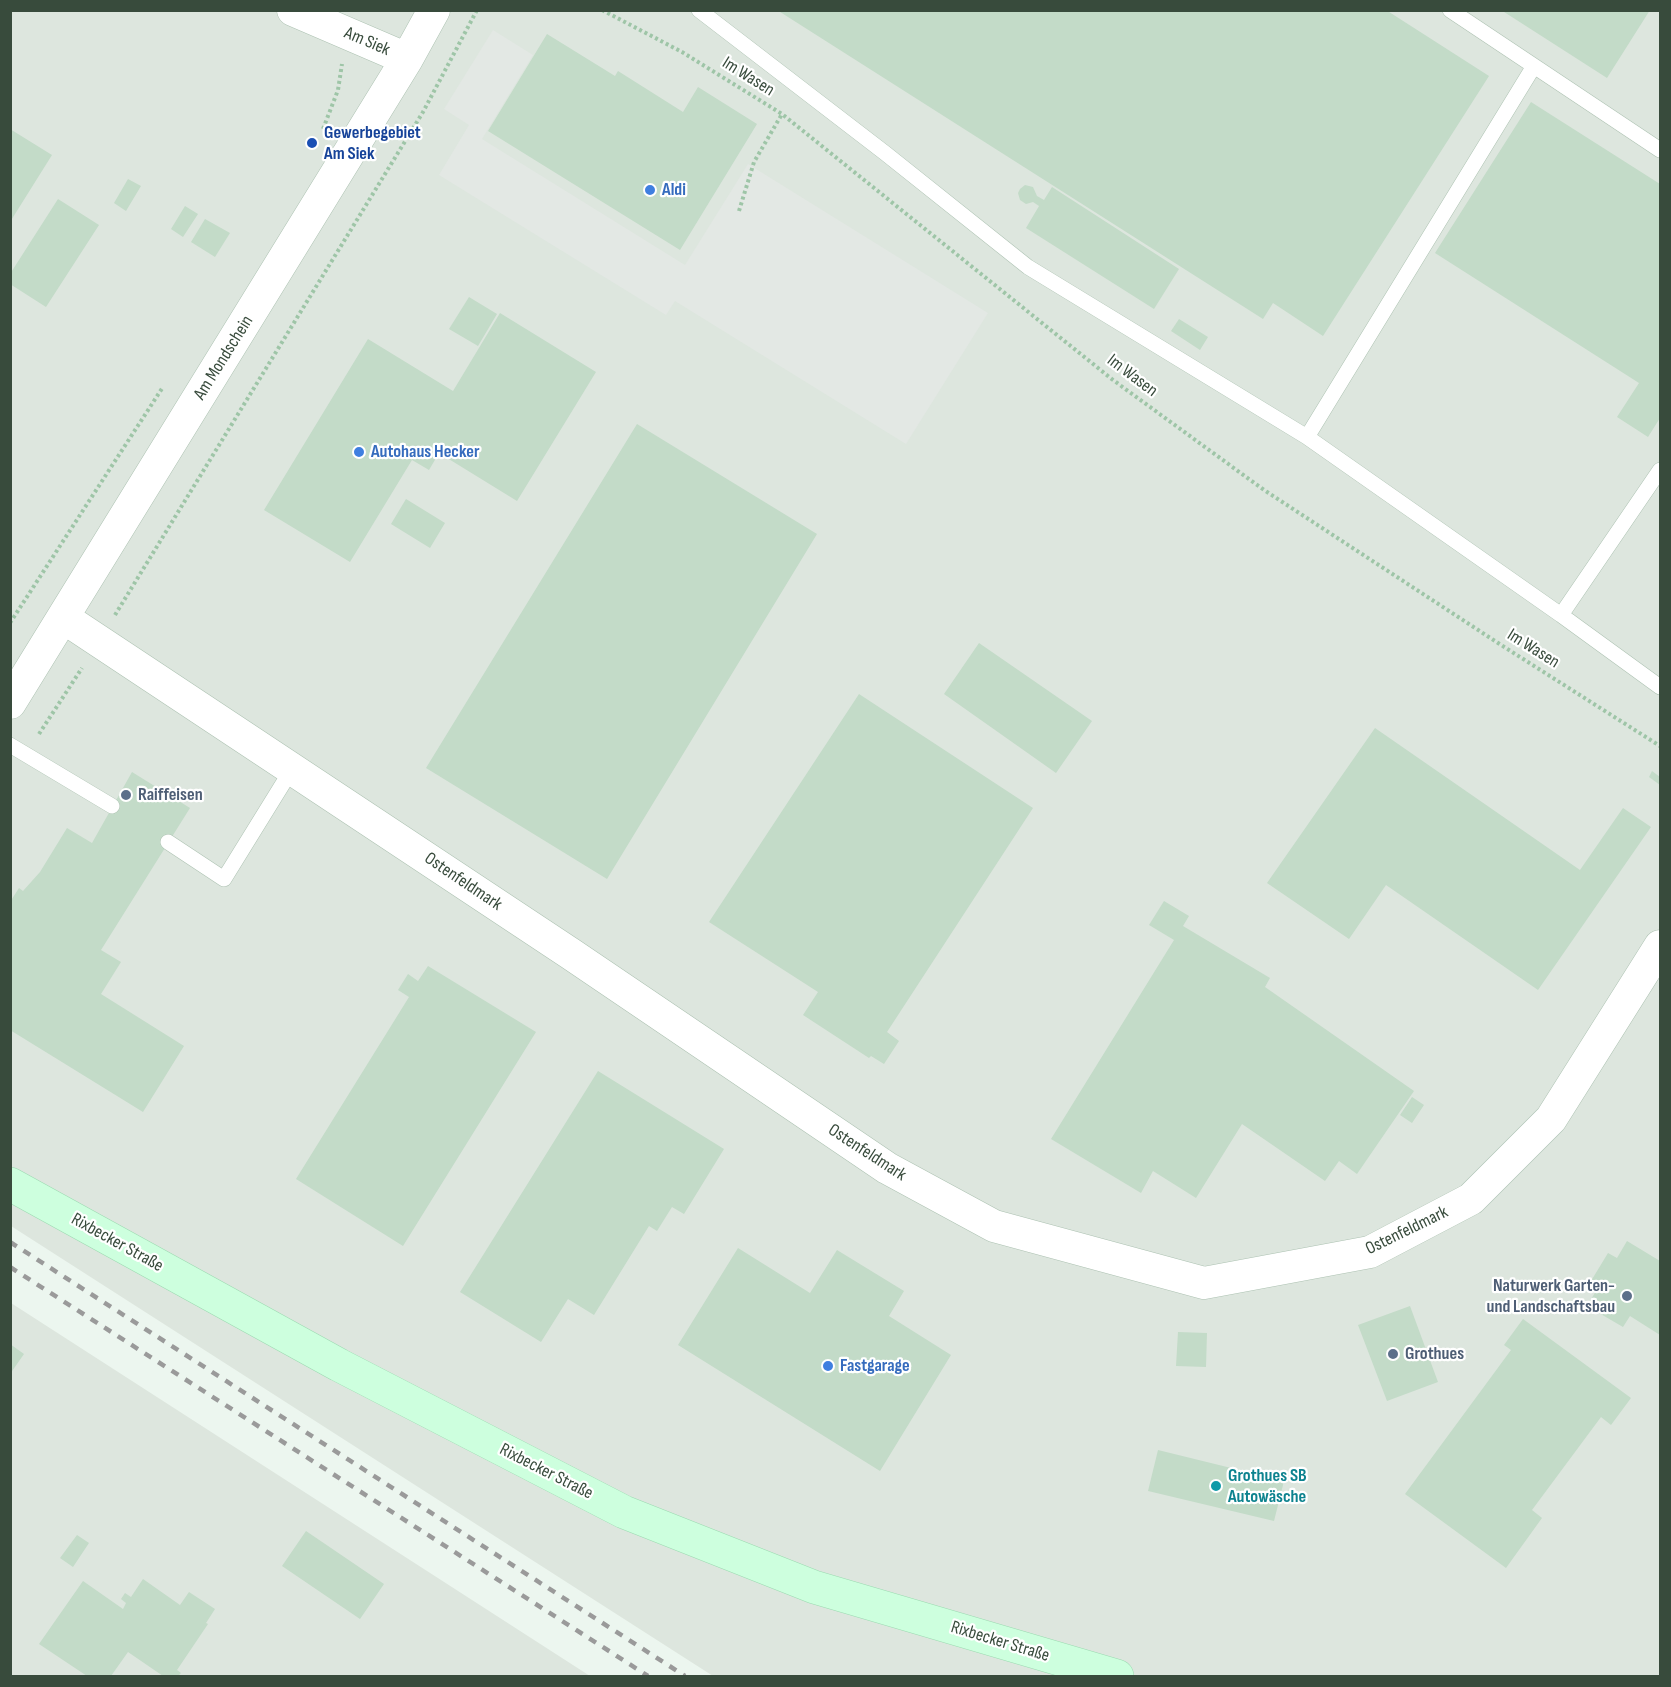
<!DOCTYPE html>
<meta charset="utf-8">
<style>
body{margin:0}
#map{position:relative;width:1671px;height:1687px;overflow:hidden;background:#ecf6ef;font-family:"Sofia Sans Condensed",sans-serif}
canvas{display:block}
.frame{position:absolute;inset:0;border:12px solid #384b3c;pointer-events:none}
</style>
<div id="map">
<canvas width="1671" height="1687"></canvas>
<div class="frame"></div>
</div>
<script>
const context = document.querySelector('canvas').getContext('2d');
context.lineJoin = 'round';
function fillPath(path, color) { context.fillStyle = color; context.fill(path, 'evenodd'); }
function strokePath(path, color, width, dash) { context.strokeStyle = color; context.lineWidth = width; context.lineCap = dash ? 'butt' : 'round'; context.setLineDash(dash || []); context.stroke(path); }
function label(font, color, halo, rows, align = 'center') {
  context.font = font + ' "Sofia Sans Condensed",sans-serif'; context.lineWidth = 4.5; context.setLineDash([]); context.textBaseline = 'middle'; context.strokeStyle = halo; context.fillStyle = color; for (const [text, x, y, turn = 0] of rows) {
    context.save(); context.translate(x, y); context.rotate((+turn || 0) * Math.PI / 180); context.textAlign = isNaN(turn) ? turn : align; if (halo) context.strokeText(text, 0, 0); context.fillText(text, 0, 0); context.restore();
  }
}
fillPath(new Path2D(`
 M10 11H1660V1676H713L11 1226Z
 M11 1303 590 1676H11Z`), '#dde6de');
fillPath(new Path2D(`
 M493 30 533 55 482 139 685 265 748 164 988 313 906 444 675 301 666 315 439 175 469 125 444 109Z`), '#e3e8e4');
fillPath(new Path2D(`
 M777 10H1386L1489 76 1323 336 1273 303 1263 319Z
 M1501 10H1650L1607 78Z
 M547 34 615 76 618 71 683 112 698 87 757 124 680 250 488 131Z
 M1531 102 1660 184V418L1648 437 1617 417 1639 383 1435 253Z
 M10 129 52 155 10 222Z
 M128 179 141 186 126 211 114 203Z
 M1025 185 1033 187 1037 196 1044 200 1052 187 1179 269 1154 309 1026 228 1039 206 1033 202 1026 204 1020 200 1018 193 1020 189Z
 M58 199 99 225 46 307 10 284V274Z
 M185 206 198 214 183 237 171 229Z
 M205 219 230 233 215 257 191 242Z
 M469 297 497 314 478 346 449 329Z
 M500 313 596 372 517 501 439 453 429 470 412 460 350 562 264 510 368 339 453 391Z
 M1179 319 1208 337 1200 350 1171 331Z
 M637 424 817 534 607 879 426 768Z
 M406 499 445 523 430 548 391 524Z
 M979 643 1092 721 1056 773 944 694Z
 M859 694 1033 808 887 1032 899 1041 884 1064 871 1056 869 1058 803 1015 818 992 709 922Z
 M1375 728 1580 870 1623 808 1651 827 1538 990 1386 885 1349 939 1267 883Z
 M1652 771 1660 777V785L1649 777Z
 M132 772 190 808 101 950 121 962 101 994 184 1046 143 1112 10 1030V902L19 888 23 891 40 872 67 828 92 843Z
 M1164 901 1189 916 1183 926 1270 978 1265 987 1414 1091 1357 1174 1339 1161 1325 1181 1242 1124 1196 1198 1153 1171 1141 1193 1051 1139 1174 940 1149 925Z
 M428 966 536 1032 403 1246 296 1179 409 997 398 990 408 974 418 981Z
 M598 1071 724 1149 684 1214 672 1207 657 1231 649 1226 594 1315 568 1299 541 1342 460 1292Z
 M1412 1097 1424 1105 1412 1123 1400 1115Z
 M1627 1241 1660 1261V1335L1630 1316 1623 1327 1587 1306 1599 1286 1591 1281 1608 1253 1617 1258Z
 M738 1248 810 1293 837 1250 904 1291 889 1316 951 1355 880 1471 678 1345Z
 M1410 1306 1438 1382 1387 1401 1358 1325Z
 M1523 1319 1631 1398 1611 1425 1601 1417 1532 1510 1542 1518 1506 1568 1405 1494 1511 1350 1504 1345Z
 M1178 1332 1207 1333 1206 1367 1176 1366Z
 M10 1344 24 1354 10 1374Z
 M1158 1450 1284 1481 1274 1521 1148 1491Z
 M306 1531 384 1584 360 1619 282 1566Z
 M77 1535 89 1543 73 1567 60 1558Z
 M143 1579 180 1605 189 1592 215 1609 206 1623 208 1624 177 1670 181 1673 178 1676 173 1675 172 1676H163L128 1652 111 1676H87L39 1644 83 1581 123 1609 126 1603 121 1599 125 1593 131 1597Z`), '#c3dbc8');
const service = new Path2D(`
 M699 10 885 153 1028 267 1307 437 1561 615 1660 470
 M1450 10 1660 150
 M1307 437 1534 66
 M1561 615 1660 687
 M10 745 112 806
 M168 842 224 879 292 769`);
const minor = new Path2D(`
 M293 10 407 59
 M64 618 571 954 887 1168 994 1226 1204 1283 1370 1252 1471 1199 1551 1119 1660 946
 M10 703 407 59 434 10`);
const secondary = new Path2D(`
 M10 1184 339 1365 624 1512 814 1587 1117 1676`);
strokePath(service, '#adc2b2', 16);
strokePath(minor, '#adc2b2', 33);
strokePath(secondary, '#9cdab1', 34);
strokePath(new Path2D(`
 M602 10 682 52 782 114 1113 380 1264 490 1498 643 1660 746
 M323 129 338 90 342 64
 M739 211 754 162 782 114
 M115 615 423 112 477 10
 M10 623 163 387
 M39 734 82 668`), '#9ec5a7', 4, [3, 3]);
strokePath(service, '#fff', 15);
strokePath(minor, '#fff', 32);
strokePath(secondary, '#cdffde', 33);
strokePath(new Path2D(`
 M10 1242 685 1676
 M10 1267 648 1676`), '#9a9a9a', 4.5, [8, 8]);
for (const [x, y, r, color] of [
 [312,143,6,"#1a4fb4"],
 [650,190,6,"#3f7fe0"],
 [359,452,6,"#3f7fe0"],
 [126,795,6,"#5c6f8a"],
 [1627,1296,6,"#5c6f8a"],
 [1393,1354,6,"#5c6f8a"],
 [828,1366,6,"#3f7fe0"],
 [1216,1486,6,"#0f9aa8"]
]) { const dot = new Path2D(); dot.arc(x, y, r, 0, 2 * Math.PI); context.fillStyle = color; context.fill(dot); strokePath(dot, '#fff', 2); }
label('18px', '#384b3c', '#fff', [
 ["Am Siek",367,42,23],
 ["Im Wasen",748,77,32],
 ["Am Mondschein",224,358,-58],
 ["Im Wasen",1132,376,37],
 ["Im Wasen",1533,649,32],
 ["Ostenfeldmark",463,882,34],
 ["Ostenfeldmark",867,1153,33],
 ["Ostenfeldmark",1407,1231,-26],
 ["Rixbecker Straße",117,1243,29],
 ["Rixbecker Straße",546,1472,27],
 ["Rixbecker Straße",1000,1642,17]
]);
label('bold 18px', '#164399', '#fff', [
 ["Gewerbegebiet",324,133],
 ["Am Siek",324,154]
], 'left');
label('bold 18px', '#366cbe', '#fff', [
 ["Aldi",662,190],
 ["Autohaus Hecker",371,452],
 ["Fastgarage",840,1366]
], 'left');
label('bold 18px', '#4e5e75', '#fff', [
 ["Raiffeisen",138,795],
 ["Naturwerk Garten-",1615,1286,"right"],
 ["und Landschaftsbau",1615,1307,"right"],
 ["Grothues",1405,1354]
], 'left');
label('bold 18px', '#0d838f', '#fff', [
 ["Grothues SB",1228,1476],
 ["Autowäsche",1228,1497]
], 'left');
</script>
